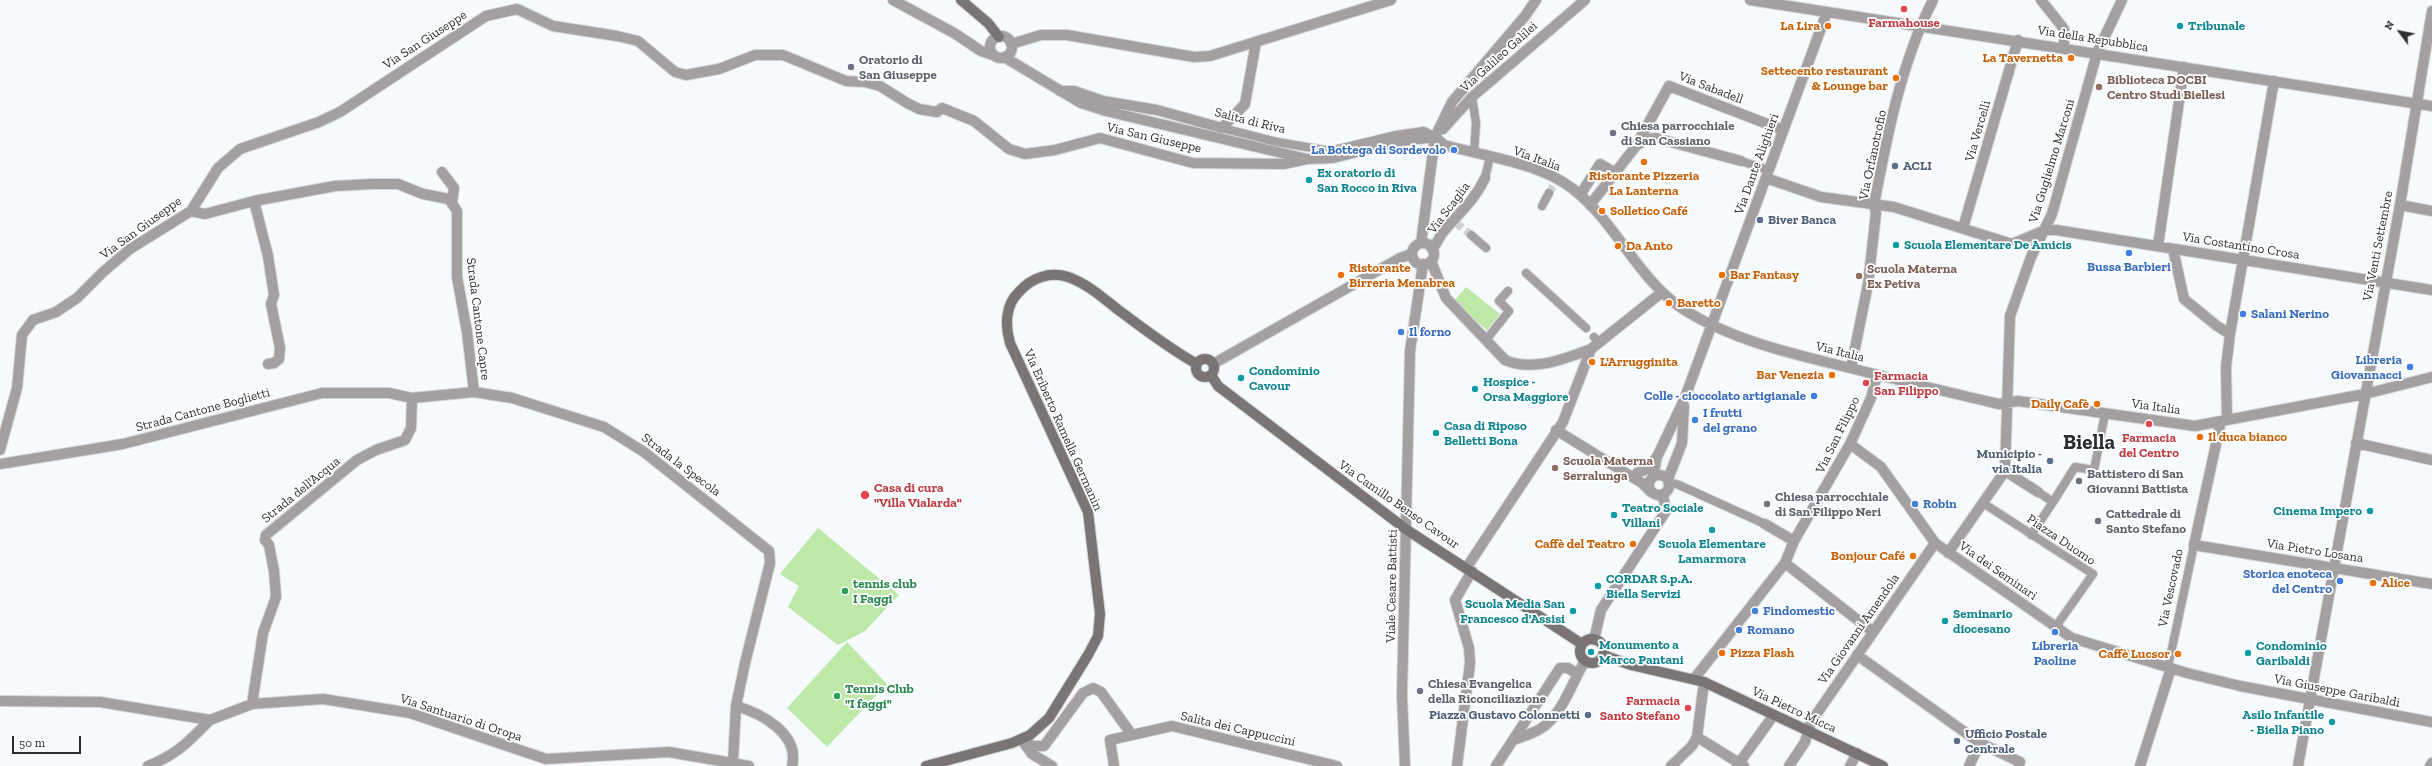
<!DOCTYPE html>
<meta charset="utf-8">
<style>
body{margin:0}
#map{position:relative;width:2432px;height:766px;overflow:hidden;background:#f6fafe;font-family:"Zilla Slab",serif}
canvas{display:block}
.north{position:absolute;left:2380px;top:12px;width:40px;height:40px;-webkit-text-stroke:3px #fff;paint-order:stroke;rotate:302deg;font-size:11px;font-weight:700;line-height:16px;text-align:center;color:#2c2e31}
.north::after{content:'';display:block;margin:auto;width:14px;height:18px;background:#2c2e31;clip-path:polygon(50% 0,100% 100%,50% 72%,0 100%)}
.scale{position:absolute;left:12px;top:736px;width:69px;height:18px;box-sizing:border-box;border:2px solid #2c2e31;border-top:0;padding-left:5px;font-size:12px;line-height:14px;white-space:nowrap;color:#2c2e31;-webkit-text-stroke:3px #fff;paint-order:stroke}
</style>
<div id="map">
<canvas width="2432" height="766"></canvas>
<div class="north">N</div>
<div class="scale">50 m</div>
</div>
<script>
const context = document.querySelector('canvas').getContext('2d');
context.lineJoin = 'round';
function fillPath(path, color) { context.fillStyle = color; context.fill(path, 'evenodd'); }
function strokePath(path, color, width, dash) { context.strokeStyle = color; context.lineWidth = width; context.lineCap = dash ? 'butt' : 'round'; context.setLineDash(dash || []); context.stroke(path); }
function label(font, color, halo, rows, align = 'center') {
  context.font = font + ' "Zilla Slab",serif'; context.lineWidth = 3.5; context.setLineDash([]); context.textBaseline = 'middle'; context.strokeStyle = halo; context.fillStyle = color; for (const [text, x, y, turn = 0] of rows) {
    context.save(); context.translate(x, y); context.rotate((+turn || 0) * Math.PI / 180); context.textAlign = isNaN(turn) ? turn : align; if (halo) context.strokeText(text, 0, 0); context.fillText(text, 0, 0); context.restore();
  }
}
fillPath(new Path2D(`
 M1466 287 1500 314 1487 330 1453 302Z
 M818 528 899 595 865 631 838 645 788 607 799 586 780 574Z
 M847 642 887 684 827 747 787 708Z`), '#bde8a7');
strokePath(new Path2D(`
 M1549 193 1555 183
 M1456 223 1471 235`), '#ced1d5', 8, [8, 4]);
const pedestrian = new Path2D(`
 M1472 97 1476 123 1474 153
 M1222 128 1277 142 1330 151 1396 135 1424 131 1435 137
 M1741 161 1768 170
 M1485 178 1490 157
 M1542 206 1549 193
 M1471 235 1486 248
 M1526 273 1586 328
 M1594 337 1598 342
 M1486 340 1509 311 1499 301 1508 291
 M1669 482 1679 485 1765 524
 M2038 492 2053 502 2075 467 2094 470 2105 414
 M1983 503 2093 574 2059 622 2058 629
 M2031 535 2053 502
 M2168 667 2194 545`);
const minor = new Path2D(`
 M2041 0 2064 29
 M2064 48V40
 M1060 91H1074L1103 101 1157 110 1222 128 1245 104 1256 42
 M1435 137 1444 145C1484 156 1540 163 1573 189 1617 223 1638 281 1686 311 1733 340 1789 353 1842 366 1894 379 1946 392 1999 404L2018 401 2195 426 2365 394 2432 377
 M1636 146 1647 139 1656 138 1741 161
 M442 172 454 188 452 203
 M1766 178 1821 197 1894 207 2012 244 2045 230H2056L2432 290
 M1580 195 1600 164 1616 173
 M254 201 268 256 274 295 271 304 280 348 279 359 274 363 268 364
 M1590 205 1636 146 1669 86 1783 130
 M2400 205 2432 211
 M191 211 205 214 254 201 335 186 372 184H398L423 194 449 199 457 211V277L467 332 474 392
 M1963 228 2018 40
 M2158 246 2184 67
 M1432 249C1438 243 1439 236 1444 231 1459 213 1475 200 1485 178
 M2173 249 2184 299 2217 326 2230 334
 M1431 261 1446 298 1505 360C1532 372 1565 359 1591 349
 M1851 368 1868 284 1876 213 1874 205C1887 136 1901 63 1933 0
 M2227 419 2226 367 2230 334 2274 81
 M2221 421 2194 545 2432 584
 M1556 430 1642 483 1651 492
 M2356 443 2432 460
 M1850 444 1881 467 1935 543 2072 638 2187 673 2240 686 2432 722
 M0 450 17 388 22 335 33 320 56 312 77 298 103 272 130 249 191 211 218 168 240 149 319 122 340 112 486 16 517 9 553 26 617 36 638 41 675 72 686 75 719 69 755 55H783L846 81 865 82 880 86 907 103 919 109 937 112 942 108 974 121 1009 149 1025 154 1055 150 1100 138 1193 163 1284 164 1307 159
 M0 464 123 444 322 393H389L412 398 474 392 512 398 604 427 644 452 769 551 770 563 745 663 736 706 733 762
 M2005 471 2038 492
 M1637 473 1647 469 1656 458
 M1649 485a10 10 0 1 1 20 0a10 10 0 1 1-20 0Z
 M1653 476 1657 457 1684 400 1827 12
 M1668 479 1682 443 1684 406
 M1765 524 1794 541
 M1948 553 2005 471 2010 316 2031 257 2052 214 2097 53
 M1785 563 1873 632
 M1467 567 1563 422 1591 349 1661 293
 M1594 640 1601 610 1666 511 1664 500 1660 495
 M1857 655 1980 743 1969 766
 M1694 679 1785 563 1794 541 1850 444 1871 398 1877 375
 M0 701 100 702 210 720 252 704 323 699 410 713 546 759 669 752 749 766
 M252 704 263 633 276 597 274 571 269 545 265 540 266 535 357 460 376 450 405 440 411 428 412 398
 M736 706C761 713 800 734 792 766
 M1697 737 1744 766
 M1021 740 1033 746H1044L1083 693 1093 688 1101 692 1132 735
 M1513 740C1525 736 1539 732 1549 722 1565 706 1573 681 1585 661
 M1024 743 1032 754 1052 766
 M1980 743 2020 762 2019 766
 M148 766C178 754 188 742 210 720
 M1114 766 1110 740 1172 726 1337 766
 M1405 766 1402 695 1410 351 1423 264
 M1457 766 1470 663 1469 648 1455 600 1472 571
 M1496 766 1560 668H1568L1577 674
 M1671 766 1692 746 1697 737 1704 682
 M1737 766 1773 716
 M1789 766 1805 742 1811 722 1935 543
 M1850 766 1857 753
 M2140 766 2171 668
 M2298 766 2400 205 2432 11
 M2430 766 2432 763`);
const tertiary = new Path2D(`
 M893 0 954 33 981 51 993 55
 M1750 0 2432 106
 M990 47a11 11 0 1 1 22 0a11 11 0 1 1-22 0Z
 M1011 44 1041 35H1067L1194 57 1210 56 1391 0
 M2097 53 2122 0
 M1004 57 1081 103 1106 111 1307 159 1333 158 1401 141 1435 137
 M1443 129 1472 97 1585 0
 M1421 243 1435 137 1452 102 1525 16 1536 0
 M1412 254a11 11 0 1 1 22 0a11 11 0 1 1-22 0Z
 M1213 364 1400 258 1412 254`);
const secondary = new Path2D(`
 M961 0 988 23 999 37
 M1196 368a9 9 0 1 1 18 0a9 9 0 1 1-18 0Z
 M1211 375 1218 386 1407 530 1582 644
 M1580 651a12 12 0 1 1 24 0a12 12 0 1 1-24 0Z
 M1603 655 1631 665 1704 682 1883 766
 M926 766 1012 743 1030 735 1049 718 1088 655 1098 636 1100 614 1088 512 1010 343C1005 326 1005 305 1019 292 1031 278 1050 271 1068 277 1086 283 1102 297 1117 309 1143 328 1168 348 1197 364`);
strokePath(pedestrian, '#d2d5d9', 10);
strokePath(minor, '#d2d5d9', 12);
strokePath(tertiary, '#d2d5d9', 12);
strokePath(secondary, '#d2d5d9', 12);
strokePath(pedestrian, '#a49fa0', 8);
strokePath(minor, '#a49fa0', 10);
strokePath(tertiary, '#a49fa0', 10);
strokePath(secondary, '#7b7475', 10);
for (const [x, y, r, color] of [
 [1904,9,4,"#e0444e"],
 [1828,26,4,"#e8710a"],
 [2180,26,4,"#0f9aa8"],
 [2071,58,4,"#e8710a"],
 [851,67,4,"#6b7280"],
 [1896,78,4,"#e8710a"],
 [2099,87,4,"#8d6e63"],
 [1613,133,4,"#6b7280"],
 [1454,150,4,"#3f7fe0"],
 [1644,162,4,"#e8710a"],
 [1895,166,4,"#5c6f8a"],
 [1309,180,4,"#0f9aa8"],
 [1602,211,4,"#e8710a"],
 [1760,220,4,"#5c6f8a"],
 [1896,245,4,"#0f9aa8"],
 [1618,246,4,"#e8710a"],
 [2129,253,4,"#3f7fe0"],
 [1341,275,4,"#e8710a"],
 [1722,275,4,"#e8710a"],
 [1859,276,4,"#8d6e63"],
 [1669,303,4,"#e8710a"],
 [2243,314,4,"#3f7fe0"],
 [1401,332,4,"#3f7fe0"],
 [1592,362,4,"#e8710a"],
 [2410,367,4,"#3f7fe0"],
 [1832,375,4,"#e8710a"],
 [1241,378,4,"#0f9aa8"],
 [1866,383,4,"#e0444e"],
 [1475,389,4,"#0f9aa8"],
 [1814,396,4,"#3f7fe0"],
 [2097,404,4,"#e8710a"],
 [1695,420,4,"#3f7fe0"],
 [2149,424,4,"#e0444e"],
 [1436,433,4,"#0f9aa8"],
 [2200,437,4,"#e8710a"],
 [2050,461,4,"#5c6f8a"],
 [1555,468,4,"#8d6e63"],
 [2079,481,4,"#6b7280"],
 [865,495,5,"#e0444e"],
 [1767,504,4,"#6b7280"],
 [1915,504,4,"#3f7fe0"],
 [2370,511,4,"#0f9aa8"],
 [1614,515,4,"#0f9aa8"],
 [2098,521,4,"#6b7280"],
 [1712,530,4,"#0f9aa8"],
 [1633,544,4,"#e8710a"],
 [1913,556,4,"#e8710a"],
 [2340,581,4,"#3f7fe0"],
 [2373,583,4,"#e8710a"],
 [1598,586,4,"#0f9aa8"],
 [845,591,4,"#2e9e5b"],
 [1573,611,4,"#0f9aa8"],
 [1755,611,4,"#3f7fe0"],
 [1945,621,4,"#0f9aa8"],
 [1739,630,4,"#3f7fe0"],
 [2055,632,4,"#3f7fe0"],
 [1591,652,4,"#0f9aa8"],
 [1722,653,4,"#e8710a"],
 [2248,653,4,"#0f9aa8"],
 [2178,654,4,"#e8710a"],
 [1420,691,4,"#6b7280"],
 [837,696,4,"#2e9e5b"],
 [1688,708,4,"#e0444e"],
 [1588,715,4,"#5c6f8a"],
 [2332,722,4,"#0f9aa8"],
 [1957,741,4,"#5c6f8a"]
]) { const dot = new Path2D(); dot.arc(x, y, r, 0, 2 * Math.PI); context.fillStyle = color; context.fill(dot); strokePath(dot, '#fff', 1.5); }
label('bold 13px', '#be3a42', '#fff', [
 ["Farmahouse",1904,23],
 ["Farmacia",1874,376,"left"],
 ["San Filippo",1874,391,"left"],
 ["Farmacia",2149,438],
 ["del Centro",2149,453],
 ["Casa di cura",874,488,"left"],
 ["\"Villa Vialarda\"",874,503,"left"],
 ["Farmacia",1680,701,"right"],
 ["Santo Stefano",1680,716,"right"]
]);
label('bold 13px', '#c56008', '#fff', [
 ["La Lira",1820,26,"right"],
 ["La Tavernetta",2063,58,"right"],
 ["Settecento restaurant",1888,71,"right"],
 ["& Lounge bar",1888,86,"right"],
 ["Ristorante Pizzeria",1644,176,"center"],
 ["La Lanterna",1644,191,"center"],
 ["Solletico Café",1610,211],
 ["Da Anto",1626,246],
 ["Ristorante",1349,268],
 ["Birreria Menabrea",1349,283],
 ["Bar Fantasy",1730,275],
 ["Baretto",1677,303],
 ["L'Arrugginita",1600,362],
 ["Bar Venezia",1824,375,"right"],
 ["Daily Cafè",2089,404,"right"],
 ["Il duca bianco",2208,437],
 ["Caffè del Teatro",1625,544,"right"],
 ["Bonjour Café",1905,556,"right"],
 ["Alice",2381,583],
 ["Pizza Flash",1730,653],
 ["Caffè Lucsor",2170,654,"right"]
], 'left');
label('bold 13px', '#0d838f', '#fff', [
 ["Tribunale",2188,26],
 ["Ex oratorio di",1317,173],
 ["San Rocco in Riva",1317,188],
 ["Scuola Elementare De Amicis",1904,245],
 ["Condominio",1249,371],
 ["Cavour",1249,386],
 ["Hospice -",1483,382],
 ["Orsa Maggiore",1483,397],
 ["Casa di Riposo",1444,426],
 ["Belletti Bona",1444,441],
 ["Teatro Sociale",1622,508],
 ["Villani",1622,523],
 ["Cinema Impero",2362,511,"right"],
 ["Scuola Elementare",1712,544,"center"],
 ["Lamarmora",1712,559,"center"],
 ["CORDAR S.p.A.",1606,579],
 ["Biella Servizi",1606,594],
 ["Scuola Media San",1565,604,"right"],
 ["Francesco d'Assisi",1565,619,"right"],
 ["Seminario",1953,614],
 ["diocesano",1953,629],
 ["Monumento a",1599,645],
 ["Marco Pantani",1599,660],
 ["Condominio",2256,646],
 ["Garibaldi",2256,661],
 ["Asilo Infantile",2324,715,"right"],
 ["- Biella Piano",2324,730,"right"]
], 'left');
label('13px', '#2c2e31', '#fff', [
 ["Via della Repubblica",2093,39,9],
 ["Via San Giuseppe",425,40,-33],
 ["Via Galileo Galilei",1499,57,-42],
 ["Via Sabadell",1711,88,21],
 ["Salita di Riva",1250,121,14],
 ["Via Vercelli",1978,131,-74],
 ["Via San Giuseppe",1154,138,13],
 ["Via Orfanotrofio",1873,155,-78],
 ["Via Italia",1537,159,20],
 ["Via Guglielmo Marconi",2052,161,-73],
 ["Via Dante Alighieri",1757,164,-70],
 ["Via Scaglia",1449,208,-53],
 ["Via San Giuseppe",141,228,-36],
 ["Via Costantino Crosa",2241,246,9],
 ["Via Venti Settembre",2378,246,-79],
 ["Strada Cantone Capre",478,319,83],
 ["Via Italia",1840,352,14],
 ["Via Italia",2156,407,8],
 ["Strada Cantone Boglietti",203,410,-15],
 ["Via Eriberto Ramella Germanin",1063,430,66],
 ["Via San Filippo",1838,435,-64],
 ["Strada la Specola",681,465,37],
 ["Strada dell'Acqua",301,490,-39],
 ["Via Camillo Benso Cavour",1399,505,35],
 ["Piazza Duomo",2061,540,34],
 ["Via Pietro Losana",2315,551,9],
 ["Via dei Seminari",1998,571,35],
 ["Viale Cesare Battisti",1392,586,-89],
 ["Via Vescovado",2171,588,-78],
 ["Via Giovanni Amendola",1859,629,-55],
 ["Via Giuseppe Garibaldi",2337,691,11],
 ["Via Pietro Micca",1794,710,25],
 ["Via Santuario di Oropa",461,718,18],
 ["Salita dei Cappuccini",1238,729,13]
]);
label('bold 13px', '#5b616d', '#fff', [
 ["Oratorio di",859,60],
 ["San Giuseppe",859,75],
 ["Chiesa parrocchiale",1621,126],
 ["di San Cassiano",1621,141],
 ["Battistero di San",2087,474],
 ["Giovanni Battista",2087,489],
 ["Chiesa parrocchiale",1775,497],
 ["di San Filippo Neri",1775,512],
 ["Cattedrale di",2106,514],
 ["Santo Stefano",2106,529],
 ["Chiesa Evangelica",1428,684],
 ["della Riconciliazione",1428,699]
], 'left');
label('bold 13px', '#785e54', '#fff', [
 ["Biblioteca DOCBI",2107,80],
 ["Centro Studi Biellesi",2107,95],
 ["Scuola Materna",1867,269],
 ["Ex Petiva",1867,284],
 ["Scuola Materna",1563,461],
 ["Serralunga",1563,476]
], 'left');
label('bold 13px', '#366cbe', '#fff', [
 ["La Bottega di Sordevolo",1446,150,"right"],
 ["Bussa Barbieri",2129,267,"center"],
 ["Salani Nerino",2251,314],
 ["Il forno",1409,332],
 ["Libreria",2402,360,"right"],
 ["Giovannacci",2402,375,"right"],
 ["Colle - cioccolato artigianale",1806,396,"right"],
 ["I frutti",1703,413],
 ["del grano",1703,428],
 ["Robin",1923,504],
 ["Storica enoteca",2332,574,"right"],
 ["del Centro",2332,589,"right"],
 ["Findomestic",1763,611],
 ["Romano",1747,630],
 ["Libreria",2055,646,"center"],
 ["Paoline",2055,661,"center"]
], 'left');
label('bold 13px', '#4e5e75', '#fff', [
 ["ACLI",1903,166],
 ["Biver Banca",1768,220],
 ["Municipio -",2042,454,"right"],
 ["via Italia",2042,469,"right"],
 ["Piazza Gustavo Colonnetti",1580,715,"right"],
 ["Ufficio Postale",1965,734],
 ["Centrale",1965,749]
], 'left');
label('bold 13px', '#27864d', '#fff', [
 ["tennis club",853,584],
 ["I Faggi",853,599],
 ["Tennis Club",845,689],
 ["\"I faggi\"",845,704]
], 'left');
label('bold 21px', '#2a2e34', '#fff', [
 ["Biella",2089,443]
]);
</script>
